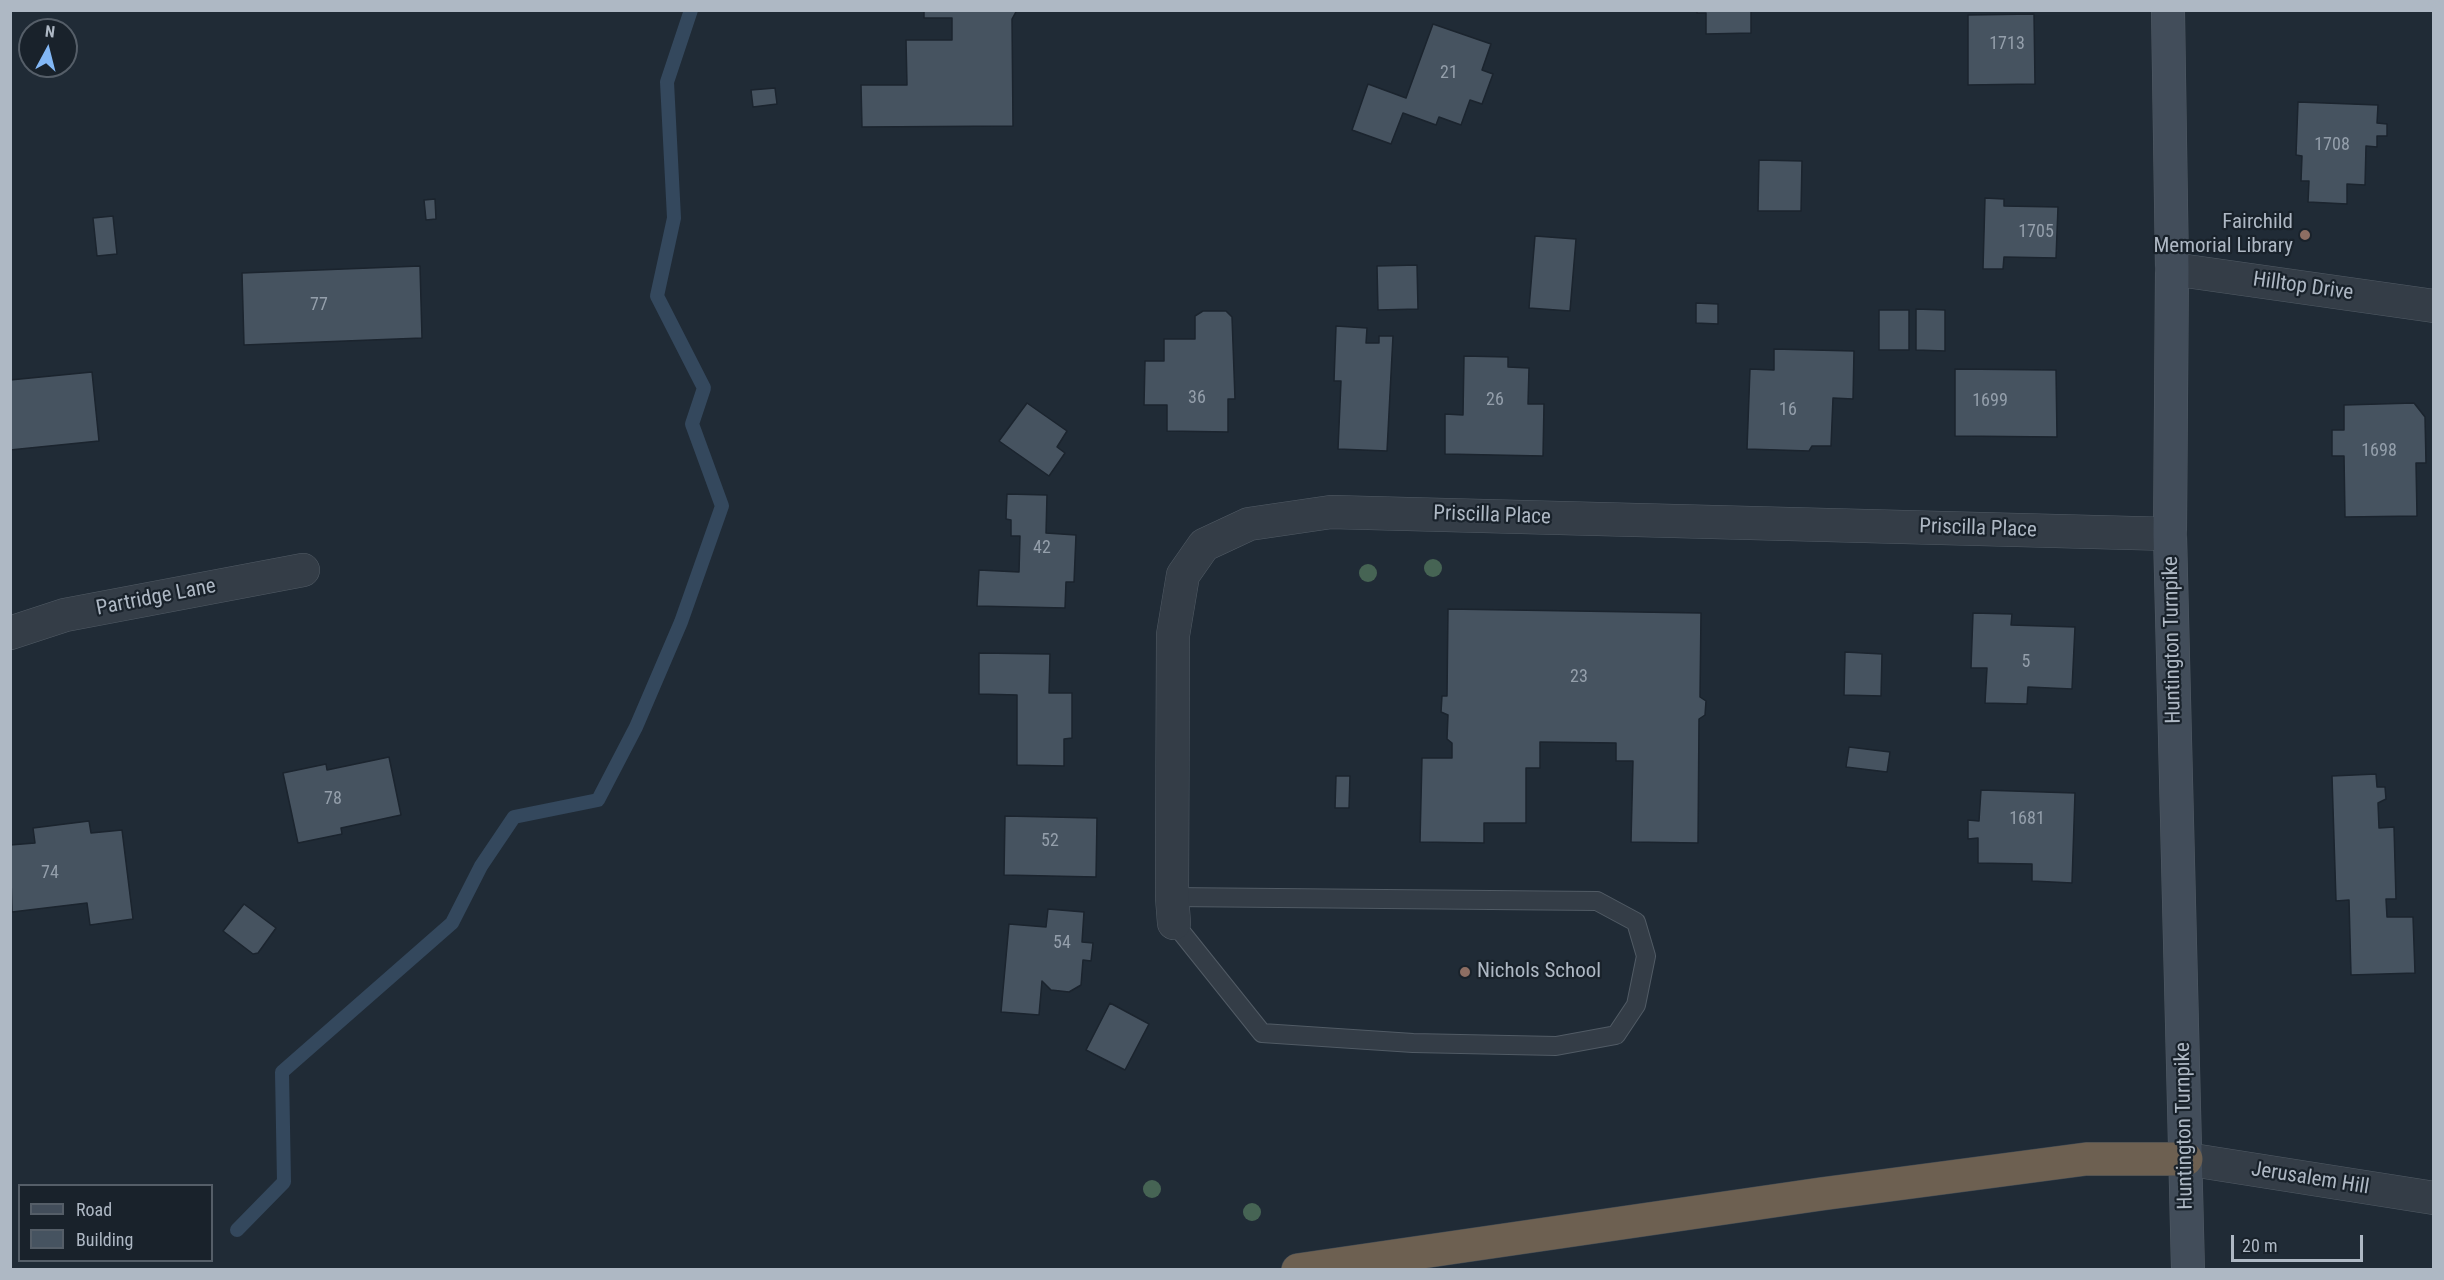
<!DOCTYPE html>
<style>
body{margin:0}
#map{position:relative;width:2444px;height:1280px;overflow:hidden;background:#202b36;font-family:"Roboto Condensed",sans-serif}
canvas{display:block}
.frame{position:absolute;inset:0;border:12px solid #aeb8c4;pointer-events:none}
.legend{position:absolute;left:18px;top:1184px;width:195px;height:78px;box-sizing:border-box;background:#19222b;border:2px solid #555e68;margin:0;padding:8px 10px;list-style:none;font-size:18px;color:#aeb8c4}
.legend li{display:flex;align-items:center;gap:12px;height:30px}
.legend b{width:30px;border:2px solid #555e68}
.north{position:absolute;left:18px;top:18px;width:60px;height:60px;box-sizing:border-box;background:#19222b;border:2px solid #555e68;border-radius:50%;rotate:7deg;font-size:16px;font-weight:700;line-height:24px;text-align:center;color:#aeb8c4}
.north::after{content:'';display:block;margin:auto;width:21px;height:27px;background:#82b7f5;clip-path:polygon(50% 0,100% 100%,50% 72%,0 100%)}
.scale{position:absolute;left:2231px;top:1235px;width:132px;height:27px;box-sizing:border-box;border:3px solid #aeb8c4;border-top:0;padding-left:8px;font-size:18px;line-height:21px;white-space:nowrap;color:#aeb8c4;-webkit-text-stroke:4px #19222b;paint-order:stroke}
</style>
<div id="map">
<canvas width="2444" height="1280"></canvas>
<div class="frame"></div>
<ul class="legend">
<li><b style="height:8px;background:#424d5a"></b>Road</li>
<li><b style="height:16px;background:#465360"></b>Building</li>
</ul>
<div class="north">N</div>
<div class="scale">20 m</div>
</div>
<script>
const context = document.querySelector('canvas').getContext('2d');
context.lineJoin = 'round';
function strokePath(path, color, width, dash) { context.strokeStyle = color; context.lineWidth = width; context.lineCap = dash ? 'butt' : 'round'; context.setLineDash(dash || []); context.stroke(path); }
function fillPath(path, color) { context.fillStyle = color; context.fill(path, 'evenodd'); }
function label(font, color, halo, rows, align = 'center') {
  context.font = font + ' "Roboto Condensed",sans-serif'; context.lineWidth = 4.5; context.setLineDash([]); context.textBaseline = 'middle'; context.strokeStyle = halo; context.fillStyle = color; for (const [text, x, y, turn = 0] of rows) {
    context.save(); context.translate(x, y); context.rotate((+turn || 0) * Math.PI / 180); context.textAlign = isNaN(turn) ? turn : align; if (halo) context.strokeText(text, 0, 0); context.fillText(text, 0, 0); context.restore();
  }
}
strokePath(new Path2D(`
 M237 1230 284 1182 282 1072 452 923 481 866 514 817 598 800 636 727 681 622 722 506 692 424 704 388 657 296 674 218 667 82 691 10`), '#34485d', 14);
const building = new Path2D(`
 M924 10H1017L1012 19 1013 126 862 127 861 85H907L906 40H952V18H924Z
 M1697 10H1751V33L1706 34V13H1697Z
 M2034 14 2035 84 1968 85V15Z
 M1433 24 1491 44 1482 70 1493 74 1482 104 1470 100 1461 125 1439 117 1436 125 1403 113 1391 144 1352 130 1368 84 1406 98Z
 M775 88 777 104 753 107 751 90Z
 M2298 102 2378 105 2377 123 2387 124V136H2377V147L2366 146 2365 185 2347 184V204L2308 202 2309 181H2301L2302 156 2296 155Z
 M1759 160 1802 161 1801 211H1758Z
 M1985 198 2004 199V206L2058 207 2056 258 2004 257 2003 269H1983Z
 M435 199 436 219 426 220 424 200Z
 M113 216 117 254 97 256 93 218Z
 M1535 236 1576 239 1570 311 1529 308Z
 M1417 265 1418 309 1378 310 1377 266Z
 M420 266 422 338 244 345 242 273Z
 M1696 303 1718 304V324L1696 323Z
 M1916 309 1945 310V351L1916 350Z
 M1879 310H1909V350H1879Z
 M1203 311H1226L1232 317 1235 399H1228V432L1167 431V405H1144L1145 361H1164V339H1195V316Z
 M1336 326 1367 328 1366 343H1379V336H1393L1387 451 1338 449 1341 381H1334Z
 M1774 349 1854 351 1853 399 1833 398 1831 446H1812L1809 451 1747 449 1750 369 1774 370Z
 M1464 356 1508 357V367L1529 368 1528 404H1544L1543 456 1445 454V414L1463 415Z
 M1955 369 2056 370 2057 437 1955 436Z
 M92 372 99 441 10 450V380Z
 M1027 403 1067 431 1057 447 1065 453 1049 476 999 441Z
 M2414 403 2425 417 2426 463H2416L2417 516 2345 517 2344 456H2332V430H2344V405Z
 M1007 494 1047 495 1046 533 1076 535 1074 582H1066L1065 608 977 606 979 570 1019 572 1020 536H1011V520L1006 519Z
 M1448 609 1701 613 1700 697 1706 701 1705 715 1699 719 1698 843 1631 842 1633 761H1616V743L1540 742V768H1526V823H1484V843L1420 842 1422 758H1452V743L1447 739 1448 715 1441 712 1442 696H1447Z
 M1973 613 2012 614 2011 625 2075 627 2072 689 2028 687 2027 704 1985 703 1987 668H1971Z
 M1845 652 1882 654 1881 696 1844 695Z
 M979 653 1050 654 1049 693H1072V738L1064 739V766L1017 765V695L979 694Z
 M1849 747 1890 752 1887 772 1846 767Z
 M389 757 401 815 341 828 342 834 298 843 283 773 326 764 327 770Z
 M2376 774 2377 787H2385L2386 799 2378 803 2379 828 2394 827 2396 899H2386L2387 917H2413L2415 973 2351 975 2349 900 2336 901 2332 776Z
 M1336 776H1350L1349 808H1335Z
 M1981 790 2075 793 2072 883 2032 881V864L1978 863V838L1968 839V820L1979 821Z
 M1005 816 1097 818 1096 877 1004 875Z
 M89 821 91 833 122 830 133 919 90 925 87 903 12 912 10 845 35 843 33 828Z
 M244 904 276 928 258 953 253 954 223 931Z
 M1048 909 1084 912 1082 942 1093 943 1091 961 1083 960 1081 985 1069 992 1051 990 1042 981 1039 1015 1001 1012 1009 924 1046 927Z
 M1110 1003 1149 1024 1125 1070 1086 1050Z`);
fillPath(building, '#465360');
strokePath(building, '#1b242e', 1.5);
const service = new Path2D(`
 M1172 897 1597 901 1636 922 1646 956 1636 1005 1616 1035 1556 1046 1413 1043 1262 1033 1174 923`);
const minor = new Path2D(`
 M2172 269 2434 306
 M10 633 65 615 303 570
 M1174 923 1172 897 1173 635 1183 575 1204 545 1249 524 1331 512 2170 534
 M2186 1159 2434 1198`);
const secondary = new Path2D(`
 M2168 10 2172 269 2170 534 2188 1270`);
const motorway = new Path2D(`
 M1298 1270 1821 1194 2086 1159H2186`);
strokePath(service, '#515b65', 20);
strokePath(minor, '#515b65', 34);
strokePath(secondary, '#515b65', 34);
strokePath(motorway, '#3e4852', 34);
strokePath(service, '#343d47', 18);
strokePath(minor, '#343d47', 33);
strokePath(secondary, '#424d5a', 33);
strokePath(motorway, '#6d6051', 33);
context.fillStyle = '#466454';
for (const [x, y] of [
 [1433,568],
 [1368,573],
 [1152,1189],
 [1252,1212]
]) { context.beginPath(); context.arc(x, y, 9, 0, 2 * Math.PI); context.fill(); }
for (const [x, y, r, color] of [
 [2305,235,6,"#8d6e63"],
 [1465,972,6,"#8d6e63"]
]) { const dot = new Path2D(); dot.arc(x, y, r, 0, 2 * Math.PI); context.fillStyle = color; context.fill(dot); strokePath(dot, '#19222b', 2); }
label('18px', '#949fab', null, [
 ["1713",2007,44],
 ["21",1449,73],
 ["1708",2332,145],
 ["1705",2036,232],
 ["77",319,305],
 ["36",1197,398],
 ["26",1495,400],
 ["1699",1990,401],
 ["16",1788,410],
 ["1698",2379,451],
 ["42",1042,548],
 ["5",2026,662],
 ["23",1579,677],
 ["78",333,799],
 ["1681",2027,819],
 ["52",1050,841],
 ["74",50,873],
 ["54",1062,943]
]);
label('21px', '#aeb8c4', '#19222b', [
 ["Fairchild",2293,223],
 ["Memorial Library",2293,247],
 ["Nichols School",1477,972,"left"]
], 'right');
label('21px', '#aeb8c4', '#19222b', [
 ["Hilltop Drive",2303,287,8],
 ["Priscilla Place",1492,516,2],
 ["Priscilla Place",1978,529,2],
 ["Partridge Lane",156,598,-11],
 ["Huntington Turnpike",2173,640,-91],
 ["Huntington Turnpike",2185,1126,-91],
 ["Jerusalem Hill",2310,1179,9]
]);
</script>
